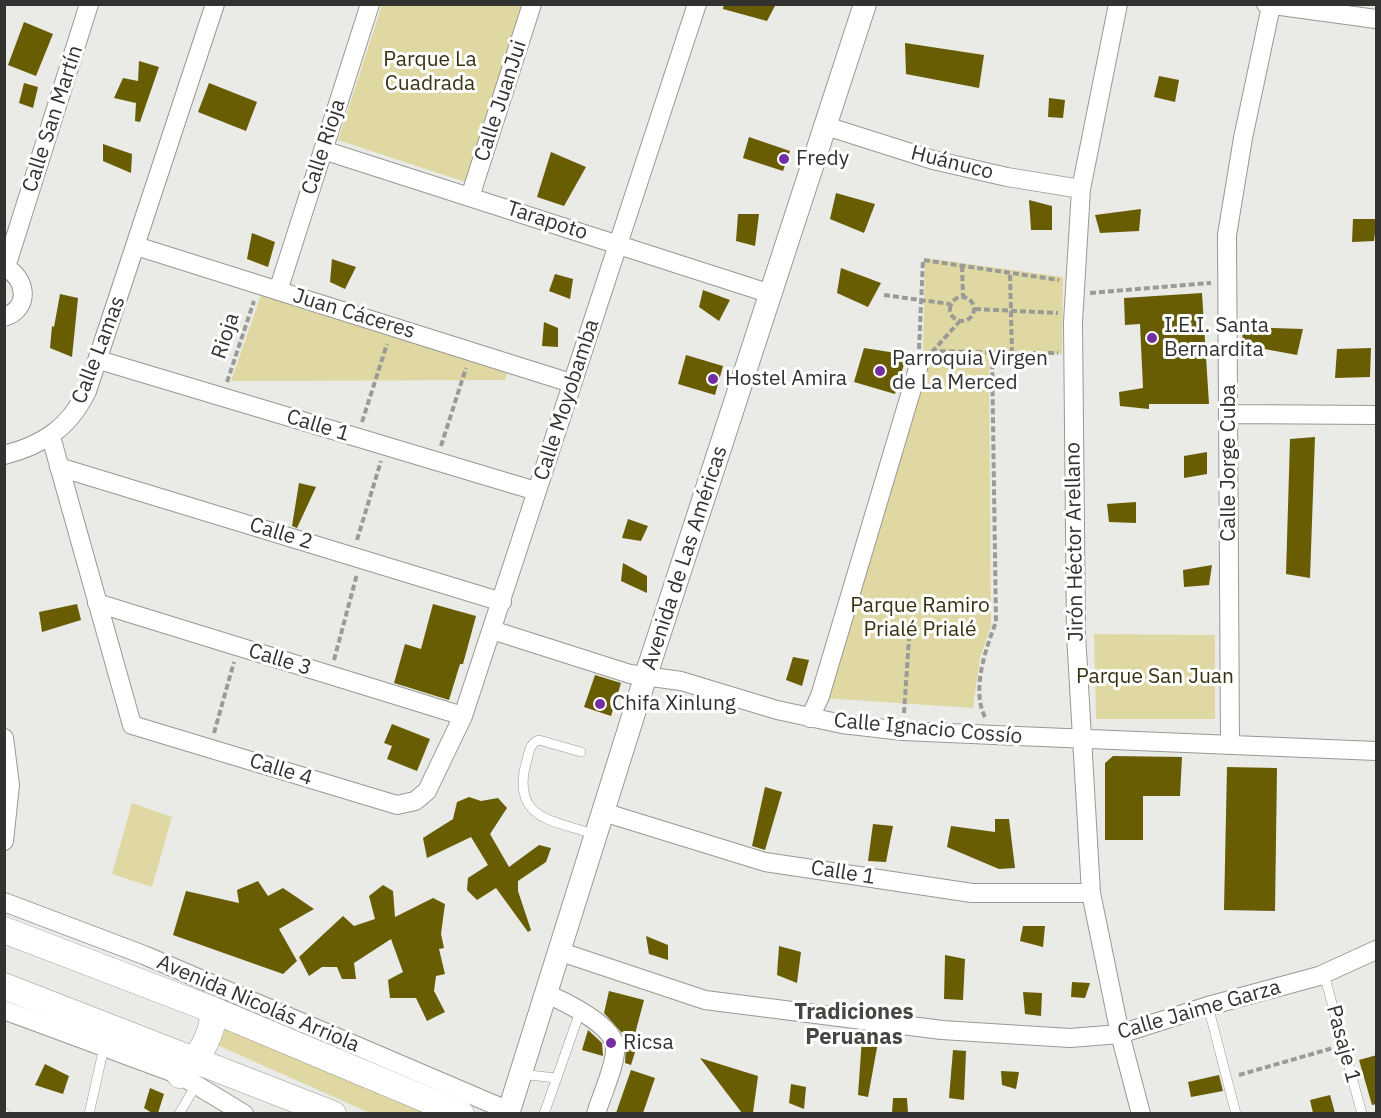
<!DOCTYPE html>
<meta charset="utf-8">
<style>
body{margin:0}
#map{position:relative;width:1381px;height:1118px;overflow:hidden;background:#eaeae6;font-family:"IBM Plex Sans",sans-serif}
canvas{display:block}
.frame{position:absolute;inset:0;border:6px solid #323230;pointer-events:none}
</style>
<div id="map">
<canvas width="1381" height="1118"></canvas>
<div class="frame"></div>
</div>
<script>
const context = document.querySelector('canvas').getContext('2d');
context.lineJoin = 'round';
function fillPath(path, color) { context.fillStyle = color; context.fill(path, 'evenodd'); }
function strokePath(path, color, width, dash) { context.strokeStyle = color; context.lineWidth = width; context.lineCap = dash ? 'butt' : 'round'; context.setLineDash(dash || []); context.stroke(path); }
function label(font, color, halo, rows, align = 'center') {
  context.font = font + ' "IBM Plex Sans",sans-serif'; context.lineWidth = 6; context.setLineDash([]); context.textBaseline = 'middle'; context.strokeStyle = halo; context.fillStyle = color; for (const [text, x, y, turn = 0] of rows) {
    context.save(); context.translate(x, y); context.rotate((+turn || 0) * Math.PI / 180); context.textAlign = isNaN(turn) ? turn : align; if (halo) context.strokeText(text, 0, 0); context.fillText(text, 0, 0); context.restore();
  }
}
fillPath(new Path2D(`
 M382 5H523L465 182 338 140Z
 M925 258 1063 277 1062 354 989 355 991 626 980 658 973 708 822 698 929 356 923 355Z
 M261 295 508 370 505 380 231 381Z
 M1094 634 1215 635V719H1096Z
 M132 803 172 817 152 887 112 874Z
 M226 1028 429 1113H370L215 1044 219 1043Z`), '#e0d8a2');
fillPath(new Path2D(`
 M724 4H776L767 21 723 9Z
 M24 22 53 34 36 76 8 65Z
 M905 43 984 55 979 88 906 74Z
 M139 61 159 67 140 122 135 121 136 103 114 98 123 78 138 81Z
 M1159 76 1179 80 1175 102 1154 97Z
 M24 83 38 87 33 108 19 103Z
 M209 83 257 102 246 131 198 112Z
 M1049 98 1065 100 1063 118 1048 117Z
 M749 137 790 151 783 171 743 158Z
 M103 144 132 154 131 173 103 161Z
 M551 152 586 167 564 206 537 197Z
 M836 193 875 204 864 233 830 219Z
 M1029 200 1052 206V230H1031Z
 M1141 209 1139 231 1100 233 1095 215Z
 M738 214H759L755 246 736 241Z
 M1353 219H1377L1374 241 1352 242Z
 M252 233 275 242 268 267 247 259Z
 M332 259 356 267 345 289 330 282Z
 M841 268 881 283 868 307 837 293Z
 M555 274 573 279 570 299 549 291Z
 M703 290 730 300 719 321 699 307Z
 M1202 293 1209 404H1149V409L1120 406 1119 392 1143 388 1140 324 1125 325 1124 298Z
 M60 294 78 298 72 357 50 348 52 326 54 327Z
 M544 322 558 328V347L542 346Z
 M1242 327 1303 329 1297 355 1243 345Z
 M864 348 896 353 905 361 895 394 854 382Z
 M1371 348 1370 377 1335 378 1337 349Z
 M686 355 723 366 715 395 678 384Z
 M1315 437 1310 578 1286 574 1290 439Z
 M1207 452V474L1184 478V456Z
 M299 483 316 487 297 528 292 526Z
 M1136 502V523L1109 522 1107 504Z
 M628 519 648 526 641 541 622 538Z
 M623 563 647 576V593L621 581Z
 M1212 565 1209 585 1184 587 1183 570Z
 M77 604 81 620 42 632 39 612Z
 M433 604 476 616 463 664H460L449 700 394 683 405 644 421 649Z
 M793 657 809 660 802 686 786 680Z
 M595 675 621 683 611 716 584 707Z
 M392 724 430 739 417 771 387 759 392 746 384 743Z
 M1113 756 1182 757 1180 796H1143V840H1105V763Z
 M1227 767 1277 768 1275 911 1224 910Z
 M765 787 782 792 765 850 752 846Z
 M469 797 481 801 498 798 507 808 490 834 509 867 539 845 551 848 546 862 518 881V891L531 930 528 932 496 888 477 900 467 890 468 878 488 865 471 837 427 858 423 838 453 819 457 802Z
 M995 819H1009L1015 868 999 869 947 847 951 826 995 832Z
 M873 824 893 826 886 862 868 861Z
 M258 881 268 896 283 888 314 909 279 929 297 961 283 974 173 935 186 891 239 903 237 890Z
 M383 885 393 891 395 917 433 898 445 904 441 934 444 948 439 949 445 974 436 976 434 991 445 1012 427 1021 416 998H390L388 980 403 972 391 939 354 963 356 979H342L337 967H322L309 976 299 957 343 916 354 926 375 919 369 896Z
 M1023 926H1045L1043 947 1020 941Z
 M646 936 668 945V960L649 954Z
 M779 946 801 952 797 983 777 975Z
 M945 955 965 959 963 1000 944 999Z
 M1072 982 1090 983 1085 998 1071 997Z
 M609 991 644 1000 635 1034 640 1036 631 1065 625 1063 626 1046 622 1033 604 1013Z
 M1023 992 1042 993 1041 1016 1025 1014Z
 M588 1030 602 1043 603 1056 582 1050Z
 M862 1038 878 1042 868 1097 858 1095Z
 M953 1050 966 1051 964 1100 949 1098Z
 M1377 1055V1104L1372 1105 1359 1060Z
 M700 1058 758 1076 753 1113H742Z
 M45 1064 69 1076 63 1094 35 1085Z
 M631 1070 655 1078 643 1113H616Z
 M1001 1071 1019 1072 1016 1089 1002 1085Z
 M1219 1075 1223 1091 1191 1097 1188 1082Z
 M791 1084 806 1087 804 1109 789 1103Z
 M150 1088 164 1094 158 1113H152L144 1108Z
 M1330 1095 1335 1113H1313L1310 1100Z
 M893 1098H907L908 1113H892Z`), '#695d03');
const service = new Path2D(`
 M581 752 539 740C529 743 529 754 526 763 511 821 555 820 596 835
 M1324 974 1362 1114
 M1208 1006 1236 1114
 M520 1074 556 1078
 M4 1113 6 1114
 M89 1114 104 1047
 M179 1114 196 1085
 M544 1114 581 1009`);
const minor = new Path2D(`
 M1118 4 1081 189 1073 322 1076 634 1091 893 1120 1034 1141 1114
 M1266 4 1376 19
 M826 126 933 160 1007 177 1081 189
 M323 150 771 294
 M470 197 532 4
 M136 246 571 383
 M4 267C27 277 31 309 4 317
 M6 267 89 4
 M278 291 370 4
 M99 360 536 491
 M1229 414 1376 415
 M51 437 132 725 397 805 415 801 427 791 463 716 697 4
 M4 455C43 445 69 428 87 391L215 4
 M59 467 502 602
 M97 603 463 716
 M492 630 630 674 681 681 777 710 842 724 903 731 994 735 1376 751
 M810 718 820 696 919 365
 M4 738 10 785 4 841
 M1230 745 1227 235 1243 138 1271 6
 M603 812 765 862 972 893H1091
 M4 902 144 955 509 1111
 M558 951 705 1000 942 1030 1070 1038 1120 1034 1208 1006 1319 976 1376 950
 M545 993C563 1001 612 1024 615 1046 617 1063 601 1096 596 1114
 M4 1010 180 1075 244 1114`);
const tertiary = new Path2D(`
 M508 1114 646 675 865 4`);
const secondary = new Path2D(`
 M4 930 213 1010 461 1114
 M4 986 333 1114
 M180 1075C198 1058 214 1036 213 1010`);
strokePath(service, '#999894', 10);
strokePath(minor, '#999894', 20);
strokePath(tertiary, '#999894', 24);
strokePath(secondary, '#999894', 27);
strokePath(new Path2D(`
 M962 266 963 296
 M1090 293 1211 283
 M884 295 950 304
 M950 309a12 12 0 1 1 24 0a12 12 0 1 1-24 0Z
 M975 309 1058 313
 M919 349 923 260 1059 280
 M931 351 1012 353 1010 273
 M932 352 960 321
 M1012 353H1058
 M227 382 254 301
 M362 422 387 344
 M441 446 466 368
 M357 540 381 461
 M334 660 357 574
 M904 713 909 639
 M985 717C971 690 986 648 996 622L992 352
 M214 733 234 662
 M1239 1075 1333 1048`), '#9a9a97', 4, [6, 3]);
strokePath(service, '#fff', 9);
strokePath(minor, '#fff', 18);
strokePath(tertiary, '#fff', 22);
strokePath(secondary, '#fff', 26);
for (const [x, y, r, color] of [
 [784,159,6,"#732ea2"],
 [1152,338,6,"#732ea2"],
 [880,371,6,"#732ea2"],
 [713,379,6,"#732ea2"],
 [600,704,6,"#732ea2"],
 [611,1043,6,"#732ea2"]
]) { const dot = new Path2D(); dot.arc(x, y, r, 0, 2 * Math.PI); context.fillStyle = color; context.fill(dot); strokePath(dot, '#fff', 2); }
label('21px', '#373210', '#fff', [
 ["Parque La",430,60],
 ["Cuadrada",430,84],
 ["Parque Ramiro",920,606],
 ["Prialé Prialé",920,630],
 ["Parque San Juan",1155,677]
]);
label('21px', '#323230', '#fff', [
 ["Calle JuanJui",501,101,-72],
 ["Calle San Martín",53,119,-72],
 ["Calle Rioja",324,147,-72],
 ["Huánuco",952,163,14],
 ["Tarapoto",547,221,18],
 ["Juan Cáceres",354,314,17],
 ["Rioja",226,336,-72],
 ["Calle Lamas",99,350,-69],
 ["Calle Moyobamba",567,400,-72],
 ["Calle 1",318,426,17],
 ["Calle Jorge Cuba",1229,463,-90],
 ["Calle 2",281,534,17],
 ["Jirón Héctor Arellano",1075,542,-91],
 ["Avenida de Las Américas",685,558,-72],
 ["Calle 3",280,660,17],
 ["Calle Ignacio Cossío",928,729,5],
 ["Calle 4",281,770,17],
 ["Calle 1",843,873,9],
 ["Avenida Nicolás Arriola",258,1004,23],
 ["Calle Jaime Garza",1199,1010,-16],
 ["Pasaje 1",1343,1044,75]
]);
label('21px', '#323230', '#fff', [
 ["Fredy",796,159],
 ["I.E.I. Santa",1164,326],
 ["Bernardita",1164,350],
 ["Parroquia Virgen",892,359],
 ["de La Merced",892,383],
 ["Hostel Amira",725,379],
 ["Chifa Xinlung",612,704],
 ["Ricsa",623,1043]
], 'left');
label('bold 22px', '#474643', '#fff', [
 ["Tradiciones",854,1013],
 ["Peruanas",854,1038]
]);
</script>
